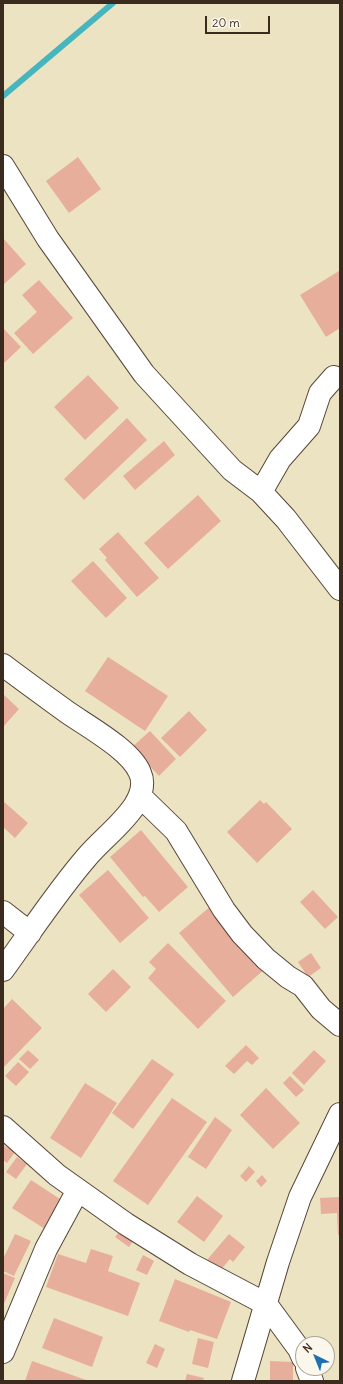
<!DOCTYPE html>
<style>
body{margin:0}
#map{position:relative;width:343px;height:1384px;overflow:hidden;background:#ece3c3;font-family:Delius,sans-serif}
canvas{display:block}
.frame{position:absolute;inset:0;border:4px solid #3b2a1e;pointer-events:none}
.north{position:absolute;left:295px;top:1336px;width:40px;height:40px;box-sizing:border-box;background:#fbf7ec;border:1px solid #aea59a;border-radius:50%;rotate:317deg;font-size:11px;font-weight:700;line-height:16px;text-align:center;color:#3b2a1e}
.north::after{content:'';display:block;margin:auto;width:14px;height:18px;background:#1f6fb2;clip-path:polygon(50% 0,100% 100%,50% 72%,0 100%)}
.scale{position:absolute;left:205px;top:16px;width:65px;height:18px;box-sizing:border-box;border:2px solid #3b2a1e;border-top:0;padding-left:5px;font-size:12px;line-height:14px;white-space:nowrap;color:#3b2a1e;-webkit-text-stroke:3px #fbf7ec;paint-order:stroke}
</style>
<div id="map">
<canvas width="343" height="1384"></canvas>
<div class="frame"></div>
<div class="north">N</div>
<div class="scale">20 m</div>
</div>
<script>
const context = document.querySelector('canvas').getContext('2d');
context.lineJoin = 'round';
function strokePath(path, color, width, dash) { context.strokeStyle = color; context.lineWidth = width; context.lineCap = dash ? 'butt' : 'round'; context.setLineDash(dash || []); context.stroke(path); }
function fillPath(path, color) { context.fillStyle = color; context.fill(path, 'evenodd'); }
strokePath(new Path2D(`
 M3 96 113 3`), '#46b5bd', 6);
fillPath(new Path2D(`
 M78 157 101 189 69 213 46 181Z
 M3 238 26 264 3 285Z
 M339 271 340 272V328L326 337 300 295Z
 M39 280 73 318 33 354 14 333 37 312 22 295Z
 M3 328 21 347 3 364Z
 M88 375 119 408 85 440 54 407Z
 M127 418 147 440 84 500 64 479Z
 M164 441 175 455 135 490 123 476Z
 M198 495 221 521 168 569 144 543Z
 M118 532 159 578 137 597 105 560 107 558 99 549Z
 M93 561 127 598 106 618 71 581Z
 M108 657 168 696 145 731 85 691Z
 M3 694 19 709 3 727Z
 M189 711 207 730 180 757 161 738Z
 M150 731 176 759 159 776 132 747Z
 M260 800 264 804 266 802 292 829 257 863 227 832Z
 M3 801 28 823 15 838 3 827Z
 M141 830 188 887 159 912 145 896 143 897 110 857Z
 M108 870 149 918 120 943 79 895Z
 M313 890 338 917 325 929 300 902Z
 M212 905 266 968 233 997 179 933Z
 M168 943 226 1001 198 1029 148 978 156 969 149 962Z
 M311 953 321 968 308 977 298 962Z
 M113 969 131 987 106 1012 88 994Z
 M12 999 42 1028 3 1068V1009Z
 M246 1045 259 1058 252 1065 247 1061 234 1074 225 1066Z
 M28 1050 39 1060 30 1069 19 1059Z
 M314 1050 326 1061 304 1085 292 1073Z
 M152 1059 174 1074 133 1129 112 1113Z
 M18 1062 29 1072 16 1086 5 1076Z
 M290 1076 304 1090 296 1097 283 1083Z
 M85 1083 117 1103 81 1158 50 1138Z
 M266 1088 300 1123 273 1149 240 1115Z
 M172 1098 207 1122 148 1205 113 1181Z
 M215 1117 232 1130 206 1169 188 1157Z
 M3 1145 15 1152 7 1163 3 1160Z
 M17 1157 27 1164 16 1179 6 1172Z
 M249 1166 255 1172 246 1182 240 1176Z
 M262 1175 267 1181 261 1187 256 1181Z
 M31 1180 63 1201 45 1229 12 1208Z
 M197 1196 223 1216 204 1242 177 1222Z
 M340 1197V1235H338L337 1213 321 1214 320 1198Z
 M121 1229 135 1238 129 1247 115 1237Z
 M15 1234 31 1241 14 1276 3 1271V1259Z
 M229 1234 245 1247 233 1262 230 1259 220 1271 207 1260Z
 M91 1249 113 1256 108 1271 140 1283 128 1316 46 1287 58 1254 86 1263Z
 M143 1255 154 1261 147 1275 136 1270Z
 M3 1273 15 1278 3 1306Z
 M175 1279 231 1302 217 1339 190 1330 189 1332 159 1321Z
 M54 1318 103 1337 92 1367 42 1348Z
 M198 1338 214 1342 208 1368 192 1364Z
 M155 1344 165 1349 157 1368 146 1363Z
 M32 1361 89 1381H25Z
 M270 1361 293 1362V1381H270Z
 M187 1374 204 1378 203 1381H185Z`), '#e7ae9c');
const minor = new Path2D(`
 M3 166 48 239 144 374 232 470 261 492 286 519 340 589
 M261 492 280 459 309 426 320 393 334 377
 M3 665C24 681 45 696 67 712 87 726 131 750 140 773 145 784 141 795 135 805 122 825 101 840 86 858 56 893 30 933 3 970
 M140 796 176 831 224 910 242 934 266 959 288 977 303 986 321 1009 340 1025
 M3 912 30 933
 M3 1127 57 1175 126 1224 190 1264 266 1304 299 1349 303 1358
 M3 1352 46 1249 78 1190
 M307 1368 312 1381`);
const tertiary = new Path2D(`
 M243 1381 278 1262 300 1197 340 1114`);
strokePath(minor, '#564637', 24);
strokePath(tertiary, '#564637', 24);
strokePath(minor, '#fff', 22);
strokePath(tertiary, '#fff', 22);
</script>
